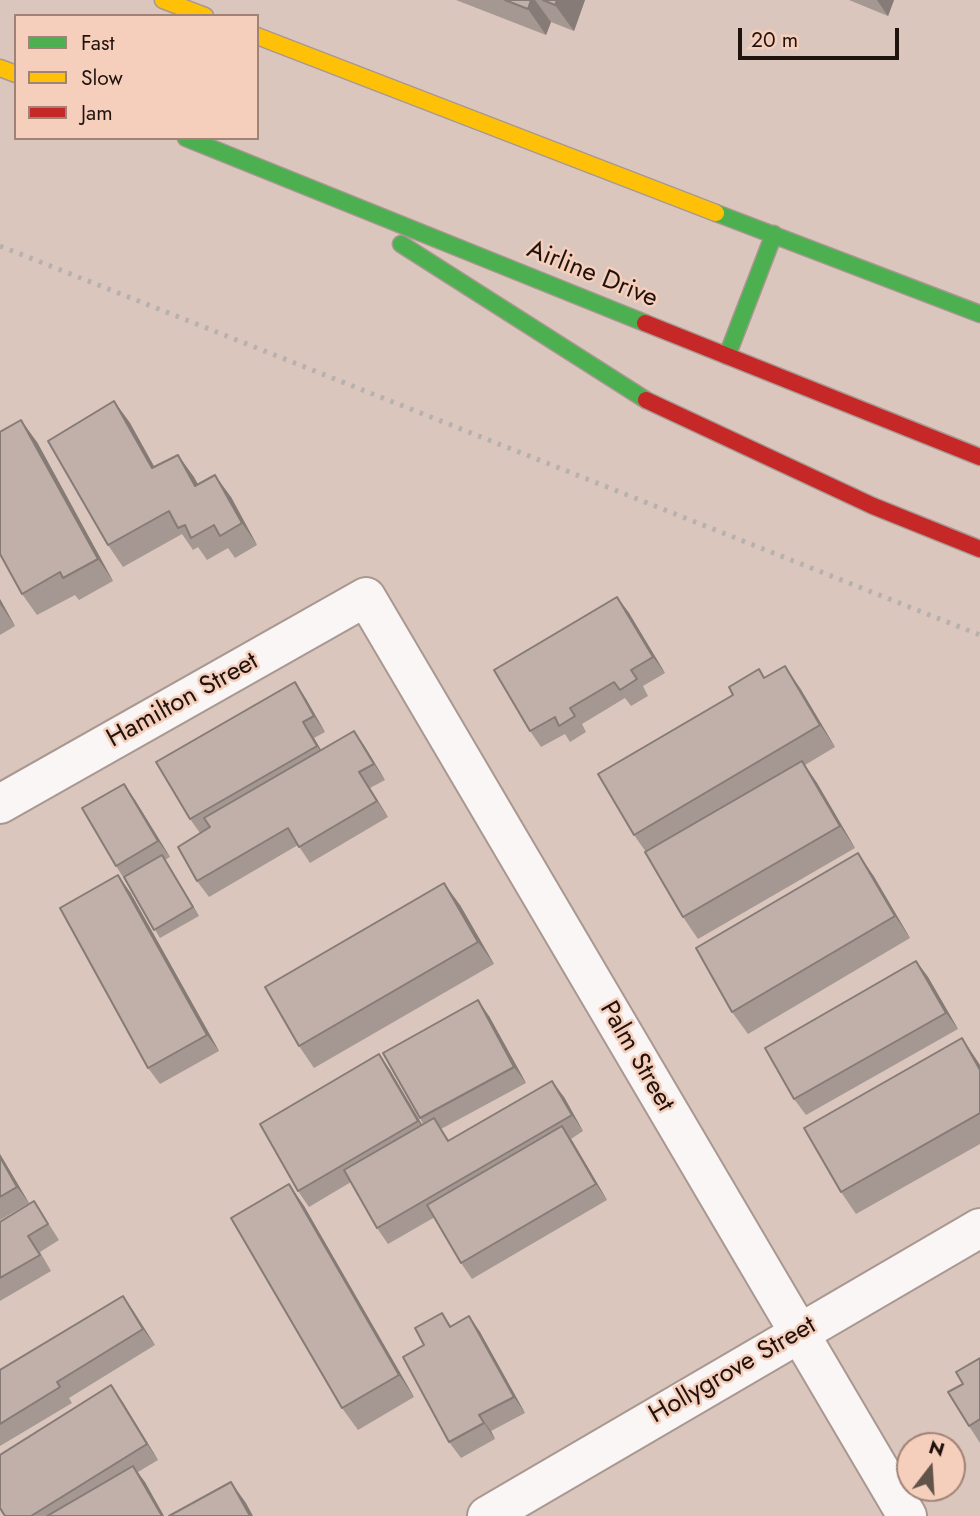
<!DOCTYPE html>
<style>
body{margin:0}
#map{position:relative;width:980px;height:1516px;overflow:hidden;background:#dac6bc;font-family:Jost,sans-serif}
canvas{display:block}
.legend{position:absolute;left:14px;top:14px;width:245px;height:126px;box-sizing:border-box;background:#f5cebc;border:2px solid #a08376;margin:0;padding:9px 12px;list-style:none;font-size:21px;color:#20130d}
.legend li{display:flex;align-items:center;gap:14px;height:35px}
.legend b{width:35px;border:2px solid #a08376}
.north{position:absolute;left:896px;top:1432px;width:70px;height:70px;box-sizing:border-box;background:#f5cebc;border:2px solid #a08376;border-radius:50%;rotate:17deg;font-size:19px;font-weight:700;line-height:28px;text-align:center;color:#20130d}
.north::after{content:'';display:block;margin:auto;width:24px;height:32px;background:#61524a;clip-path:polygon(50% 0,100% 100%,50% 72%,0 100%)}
.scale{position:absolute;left:738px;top:28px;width:161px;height:32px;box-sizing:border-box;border:4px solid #20130d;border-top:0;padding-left:9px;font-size:21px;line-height:24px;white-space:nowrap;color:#20130d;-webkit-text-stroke:5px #f5cebc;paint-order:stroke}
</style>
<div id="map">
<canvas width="980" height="1516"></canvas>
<ul class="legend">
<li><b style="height:9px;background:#4caf50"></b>Fast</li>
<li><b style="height:9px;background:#ffc107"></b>Slow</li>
<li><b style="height:9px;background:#c62828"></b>Jam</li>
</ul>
<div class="north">N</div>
<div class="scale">20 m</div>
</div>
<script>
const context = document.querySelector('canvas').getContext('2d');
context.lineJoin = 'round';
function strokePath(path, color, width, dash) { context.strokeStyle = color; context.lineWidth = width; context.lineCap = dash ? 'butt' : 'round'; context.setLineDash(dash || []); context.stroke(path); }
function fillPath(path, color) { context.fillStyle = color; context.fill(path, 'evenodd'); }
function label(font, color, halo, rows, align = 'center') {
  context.font = font + ' Jost,sans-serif'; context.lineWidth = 5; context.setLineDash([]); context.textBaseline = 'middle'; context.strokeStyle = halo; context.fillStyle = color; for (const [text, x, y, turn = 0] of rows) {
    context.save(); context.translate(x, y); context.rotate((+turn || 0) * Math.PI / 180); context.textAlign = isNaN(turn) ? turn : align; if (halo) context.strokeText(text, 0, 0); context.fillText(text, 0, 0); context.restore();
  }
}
const street = new Path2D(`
 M0 804 366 597 907 1516
 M487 1516 980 1228`);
const fast = new Path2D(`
 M186 138 645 323
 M716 213 980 314
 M401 244 646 400
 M727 356 774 234`);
const slow = new Path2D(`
 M163 0 205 16
 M257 36 716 213
 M0 68 16 74`);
const jam = new Path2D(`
 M645 323 980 457
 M646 400 873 506 980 549`);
strokePath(street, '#a89891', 42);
strokePath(fast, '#a89891', 19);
strokePath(slow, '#a89891', 19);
strokePath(jam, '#a89891', 19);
strokePath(street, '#f9f6f5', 38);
strokePath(fast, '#4caf50', 16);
strokePath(slow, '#ffc107', 16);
strokePath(jam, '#c62828', 16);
strokePath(new Path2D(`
 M0 246 980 635`), '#b6b1ae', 5, [3.5, 7]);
fillPath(new Path2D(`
 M456 0H585L574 31 551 22 546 35Z
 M849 0H894L888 16Z
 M114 401 130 423 154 466 178 455 198 484 231 497 257 545 235 558 228 548 207 560 198 547 193 550 182 534 123 567 108 545Z
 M37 442 113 581 79 600 75 595 37 615 22 594Z
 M617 597 629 613 665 673 643 686 648 696 631 706 625 698 582 724 586 732 570 742 565 734 541 747 530 731Z
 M0 599 15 626 0 635Z
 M759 669 765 678 800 688 835 747 805 765 817 783 855 848 698 939 683 917 646 852 634 835 733 695Z
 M295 682 306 699 325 732 314 738 321 750 354 731 365 747 385 780 370 788 388 817 310 863 298 845 209 897 197 881 200 833 190 819Z
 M135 800 170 857 165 860 199 916 160 938 125 880 116 866Z
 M873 875 910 938 748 1034 732 1012Z
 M130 892 219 1051 160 1084 148 1068Z
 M460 905 494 964 314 1068 299 1046Z
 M916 961 928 977 958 1029 806 1115 794 1099Z
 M489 1016 526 1083 441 1129 449 1140 564 1097 583 1131 571 1139 607 1200 472 1279 461 1263 435 1217 388 1244 377 1228 351 1182 309 1207 298 1191 379 1054 390 1070 422 1124H423L420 1118Z
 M962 1038 980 1065V1144L856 1214 841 1192Z
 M0 1154 29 1203 0 1220Z
 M289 1184 304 1206 414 1397 358 1430 342 1408Z
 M34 1201 45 1218 59 1240 40 1252 51 1271 0 1301V1222Z
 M123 1296 155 1345 69 1398 72 1403 0 1446V1370Z
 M442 1313 451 1326 469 1316 480 1332 525 1413 491 1431 495 1439 461 1458 449 1442 424 1345Z
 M980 1358V1443L969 1426 963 1384Z
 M122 1401 158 1460 138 1472 164 1516H5Z`), '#a59791');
fillPath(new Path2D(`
 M531 0H535L551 22 546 35 528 9Z
 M557 0H585L574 31 555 5Z
 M877 0H894L888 16Z
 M114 401 130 423 167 490 152 468Z
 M21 420 37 442 113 581 98 559Z
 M178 455 194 477 210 507 195 486Z
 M215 475 231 497 257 545 242 523Z
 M617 597 629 613 665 673 653 657Z
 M0 599 15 626 0 604Z
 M785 666 800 688 835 747 820 725Z
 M295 682 306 699 325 732 314 716Z
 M303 722 314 738 328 762 317 746Z
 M354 731 365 747 385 780 374 764Z
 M802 761 817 783 855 848 840 826Z
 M359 772 370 788 388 817 377 801Z
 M124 784 135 800 170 857 158 841Z
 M858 853 873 875 910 938 895 916Z
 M162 855 168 864 199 916 193 907Z
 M118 875 130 892 219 1051 207 1035Z
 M444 883 460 905 494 964 478 942Z
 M916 961 928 977 958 1029 946 1013Z
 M478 1000 489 1016 526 1083 514 1067Z
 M962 1038 980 1065V1070Z
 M379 1054 390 1070 429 1137 418 1121Z
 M552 1081 564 1097 583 1131 572 1115Z
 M562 1126 573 1142 607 1200 596 1184Z
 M0 1154 29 1203 17 1187 0 1157Z
 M289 1184 304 1206 414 1397 399 1375Z
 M123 1296 134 1312 155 1345 143 1329Z
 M469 1316 480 1332 525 1413 514 1397Z
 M111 1385 122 1401 158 1460 147 1444Z
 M479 1415 491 1431 495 1439 484 1423Z
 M133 1466 145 1482 164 1516H162Z
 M231 1482 246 1503 253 1516H250Z`), '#867b76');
const building = new Path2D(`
 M505 0H531L528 9Z
 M543 0H557L555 5Z
 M114 401 152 468 178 455 195 486 215 475 242 523 220 536 214 525 191 538 185 525 178 528 169 511 108 545 48 441Z
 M21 420 98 559 63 578 60 572 22 594 0 554V432Z
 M617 597 653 657 631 670 637 679 620 690 614 682 570 708 575 716 559 726 555 717 530 731 494 670Z
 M785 666 820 725 634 835 598 774 733 695 729 687 759 669 764 678Z
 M295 682 314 716 303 722 317 746 190 819 156 762Z
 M354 731 374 764 359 772 377 801 299 847 288 828 197 881 178 847 210 827 204 818Z
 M802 761 840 826 683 917 645 852Z
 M124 784 158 841 116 866 82 808Z
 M858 853 895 916 732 1012 696 948Z
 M162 855 193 907 154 930 124 877Z
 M118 875 207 1035 148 1068 60 908Z
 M444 883 478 942 299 1046 265 987Z
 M916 961 946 1013 794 1099 765 1048Z
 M478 1000 514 1067 420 1118 383 1053Z
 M962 1038 980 1070V1113L841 1192 804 1128Z
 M379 1054 418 1121 298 1191 260 1124Z
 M552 1081 572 1115 377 1228 344 1170 434 1118 448 1141Z
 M562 1126 596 1184 461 1263 427 1205Z
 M0 1157 17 1187 0 1197Z
 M289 1184 399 1375 342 1408 231 1218Z
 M34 1201 48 1224 28 1236 40 1255 0 1278V1222Z
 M123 1296 143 1329 57 1382 60 1387 0 1424V1370Z
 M442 1313 450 1327 469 1316 514 1397 479 1415 484 1423 449 1442 403 1357 424 1345 415 1328Z
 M980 1358V1419L969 1426 948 1392 963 1384 956 1372Z
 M111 1385 147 1444 31 1516H5L0 1508V1455Z
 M133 1466 162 1516H47Z
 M231 1482 250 1516H169Z`);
fillPath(building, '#c0b0a9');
strokePath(building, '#867b76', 2);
label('26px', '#20130d', '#f5cebc', [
 ["Airline Drive",592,275,22],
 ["Hamilton Street",183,701,-29],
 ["Palm Street",636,1057,60],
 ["Hollygrove Street",733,1371,-30]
]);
</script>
